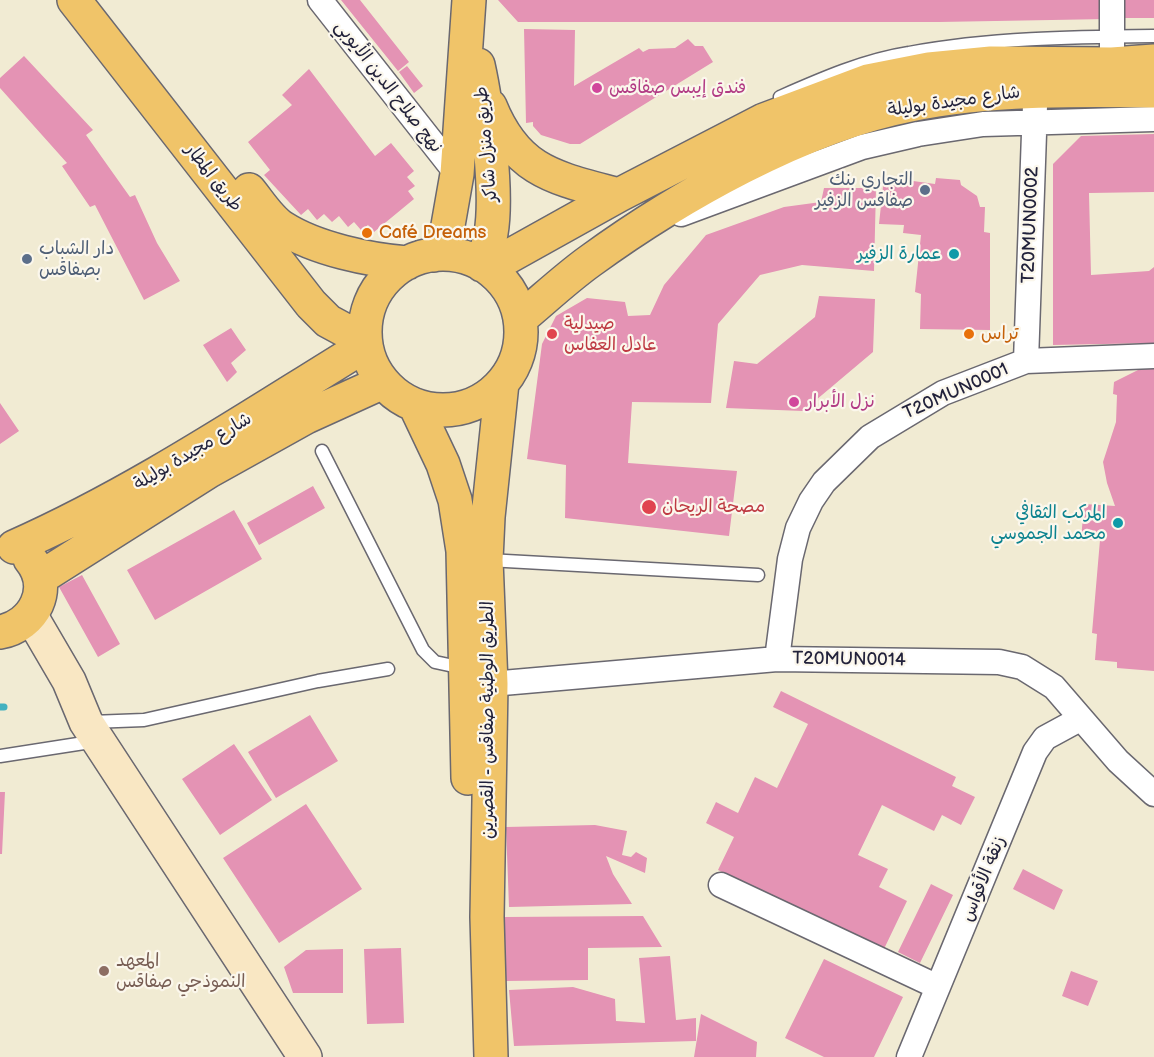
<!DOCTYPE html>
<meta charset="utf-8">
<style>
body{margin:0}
canvas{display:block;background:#f1ebd3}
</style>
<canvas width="1154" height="1057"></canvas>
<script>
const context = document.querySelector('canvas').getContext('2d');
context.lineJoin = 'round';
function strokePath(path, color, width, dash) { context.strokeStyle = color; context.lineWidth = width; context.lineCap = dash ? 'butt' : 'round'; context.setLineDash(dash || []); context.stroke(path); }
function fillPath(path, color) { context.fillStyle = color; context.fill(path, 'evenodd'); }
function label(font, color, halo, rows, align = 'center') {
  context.font = font + ' "Balsamiq Sans","Playpen Sans Arabic",sans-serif'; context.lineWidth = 4.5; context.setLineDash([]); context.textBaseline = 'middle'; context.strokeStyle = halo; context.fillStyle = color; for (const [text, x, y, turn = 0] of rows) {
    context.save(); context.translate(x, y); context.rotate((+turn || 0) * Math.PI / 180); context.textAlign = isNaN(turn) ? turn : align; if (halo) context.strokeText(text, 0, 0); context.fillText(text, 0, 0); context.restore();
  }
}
strokePath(new Path2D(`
 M0 707H4`), '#43b1c0', 7);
fillPath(new Path2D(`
 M341 0H360L409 62 398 71Z
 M498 0H1107L1108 19 939 22H518Z
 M1120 0H1154V18H1120Z
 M524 29 575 30 574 86 639 48 643 52 649 49 675 48 688 39 695 46H703L713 62 580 144H570L541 135 533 126V122L526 123Z
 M24 56 93 130 86 135 130 197 135 195 157 243 180 281 144 300 95 205 90 207 62 166 67 163 0 88V78Z
 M407 66 423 86 414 93 399 72Z
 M309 69 375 156 391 143 414 171 407 177 415 186 408 191 414 199 374 232 368 225 361 230 354 222 348 227 339 216 332 222 324 214 317 220 308 209 301 215 264 175 270 170 248 142 292 105 282 95Z
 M1154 134V192L1089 193 1091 275 1149 271 1154 267V343L1053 345V164L1081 136Z
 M884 177 935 184 936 178 960 180 961 185 977 196 980 207H985L984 232 990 233V330L920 329 921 294 915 292 921 235 903 233 904 225 879 224Z
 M824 188H876L874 271 802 265 760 275 718 324 711 403 632 402 628 463 737 471 729 536 565 518 566 465 527 459 542 344 556 316 587 298 625 302 628 316 650 315 664 285 706 235 784 207 821 202Z
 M819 296 875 299 873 352 803 411 726 408 734 361 757 364 815 317Z
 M231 328 246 350 231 363 237 372 227 382 203 345Z
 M1154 367V671L1117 668V662L1095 660 1097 634 1092 633 1100 540H1081L1084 504 1115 506 1107 483 1103 462 1116 422 1117 395 1113 394 1114 382 1140 369Z
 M0 403 19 431 0 444Z
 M313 486 325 508 259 545 247 523Z
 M234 510 262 559 155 620 127 570Z
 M82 575 120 644 98 657 59 587Z
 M781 691 956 777 952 786 975 797 961 825 942 815 934 831 882 805 858 855 888 869 879 887 907 901 883 951 718 870 734 837 706 823 716 802 738 813 755 777 777 788 808 724 773 707Z
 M310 715 338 761 276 798 248 752Z
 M234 744 272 800 220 835 182 779Z
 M0 792H5L2 854H0Z
 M306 804 362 889 279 943 223 858Z
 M595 825 627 831 622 855 631 857 636 852 647 858 645 873 606 856 613 874 632 904 509 907 506 827Z
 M1023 869 1063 890 1054 910 1013 889Z
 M931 884 953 895 920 963 898 952Z
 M643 916 662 947 588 948V980L505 981 504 917Z
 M401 948 404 1023 367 1024 364 949Z
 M343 949V993H293L284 967 306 950Z
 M670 956 676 1020 696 1018V1041L514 1046 509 990 573 987 615 999 616 1021 645 1023 639 958Z
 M824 959 903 997 874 1057H824L785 1038Z
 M1071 971 1098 981 1088 1006 1062 996Z
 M701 1014 757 1042 756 1057H694Z`), '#e493b4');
const lane = new Path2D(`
 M780 97C821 79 864 60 909 53 989 38 1073 37 1154 36
 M322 451 423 650 435 662 463 668
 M488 560 758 575
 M91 722 144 720 318 681 388 669
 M0 756 97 741`);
const street = new Path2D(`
 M320 0 457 174
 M1112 0V64
 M681 214 862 147 918 134 983 124 1154 119
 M1026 361 1035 105
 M777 659 790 559 798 528 811 501 824 482 870 437 943 393 1026 361 1154 356
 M491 684 777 659 999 662 1022 667 1054 687 1118 761 1154 794
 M721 885 938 987
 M909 1057 1035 752 1045 738 1080 719`);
const secondary = new Path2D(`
 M31 616 69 681 86 722 305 1057`);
const primary = new Path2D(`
 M74 0 311 304 328 321 365 341
 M478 65C487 105 498 194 491 233 489 244 485 254 482 265
 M490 106C517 173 556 178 619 195
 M249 190C259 202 269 219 283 228 316 249 369 260 407 263
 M365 332a78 78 0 1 1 156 0a78 78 0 1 1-156 0Z
 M434 255 447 231 457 174 469 0
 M488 268 619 195 764 120 868 81 929 69 991 63 1112 64 1154 61
 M520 319C543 300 565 279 590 261 678 197 803 126 910 105 991 89 1072 90 1154 91
 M415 405 443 464 455 500 463 551 468 778
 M14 547C138 492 250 416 366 345
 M40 578 209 471 306 417 383 382
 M0 632C34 626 54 588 30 559
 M491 1057 487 917 491 684 486 560 488 517 502 383`);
strokePath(lane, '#6a6870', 15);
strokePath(street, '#6a6870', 27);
strokePath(secondary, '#6a6870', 36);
strokePath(primary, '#6a6870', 36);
strokePath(lane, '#fff', 12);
strokePath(street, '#fff', 24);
strokePath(secondary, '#f9e7c3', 33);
strokePath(primary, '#f0c469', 33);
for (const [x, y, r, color] of [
 [597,88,6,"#d1479c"],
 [925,190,6,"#5c6f8a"],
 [367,233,6,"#e8710a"],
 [954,254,6,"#0f9aa8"],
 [27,259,6,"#5c6f8a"],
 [552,334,6,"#e0444e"],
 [969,334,6,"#e8710a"],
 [794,402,6,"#d1479c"],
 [649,507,8,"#e0444e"],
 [1118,523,6,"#0f9aa8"],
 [104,971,6,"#8d6e63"]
]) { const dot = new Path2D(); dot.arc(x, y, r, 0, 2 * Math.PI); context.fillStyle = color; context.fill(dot); strokePath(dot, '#fbf7ec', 2); }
label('18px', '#22223b', '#fbf7ec', [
 ["نهج صلاح الدين الأيوبي",388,87,52],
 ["شارع مجيدة بوليلة",954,102,-8],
 ["طريق منزل شاكر",487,144,-95],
 ["طريق المطار",213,178,52],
 ["T20MUN0002",1031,225,-88],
 ["T20MUN0001",956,392,-24],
 ["شارع مجيدة بوليلة",193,452,-31],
 ["T20MUN0014",849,660,1],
 ["الطريق الوطنية صفاقس - القصرين",488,720,-90],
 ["زنقة الأقواس",984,879,-68]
]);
label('18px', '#b23c85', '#fbf7ec', [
 ["فندق إيبس صفاقس",609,88],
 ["نزل الأبرار",806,402]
], 'left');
label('18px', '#4e5e75', '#fbf7ec', [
 ["التجاري بنك",913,180],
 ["صفاقس الزفير",913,201],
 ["دار الشباب",39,249,"left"],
 ["بصفاقس",39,270,"left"]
], 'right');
label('18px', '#c56008', '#fbf7ec', [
 ["Café Dreams",379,233],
 ["تراس",981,334]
], 'left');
label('18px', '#0d838f', '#fbf7ec', [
 ["عمارة الزفير",942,254],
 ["المركب الثقافي",1106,513],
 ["محمد الجموسي",1106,534]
], 'right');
label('18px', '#be3a42', '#fbf7ec', [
 ["صيدلية",564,324],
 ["عادل العفاس",564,345],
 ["مصحة الريحان",662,507]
], 'left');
label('18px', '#785e54', '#fbf7ec', [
 ["المعهد",116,961],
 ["النموذجي صفاقس",116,982]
], 'left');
</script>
